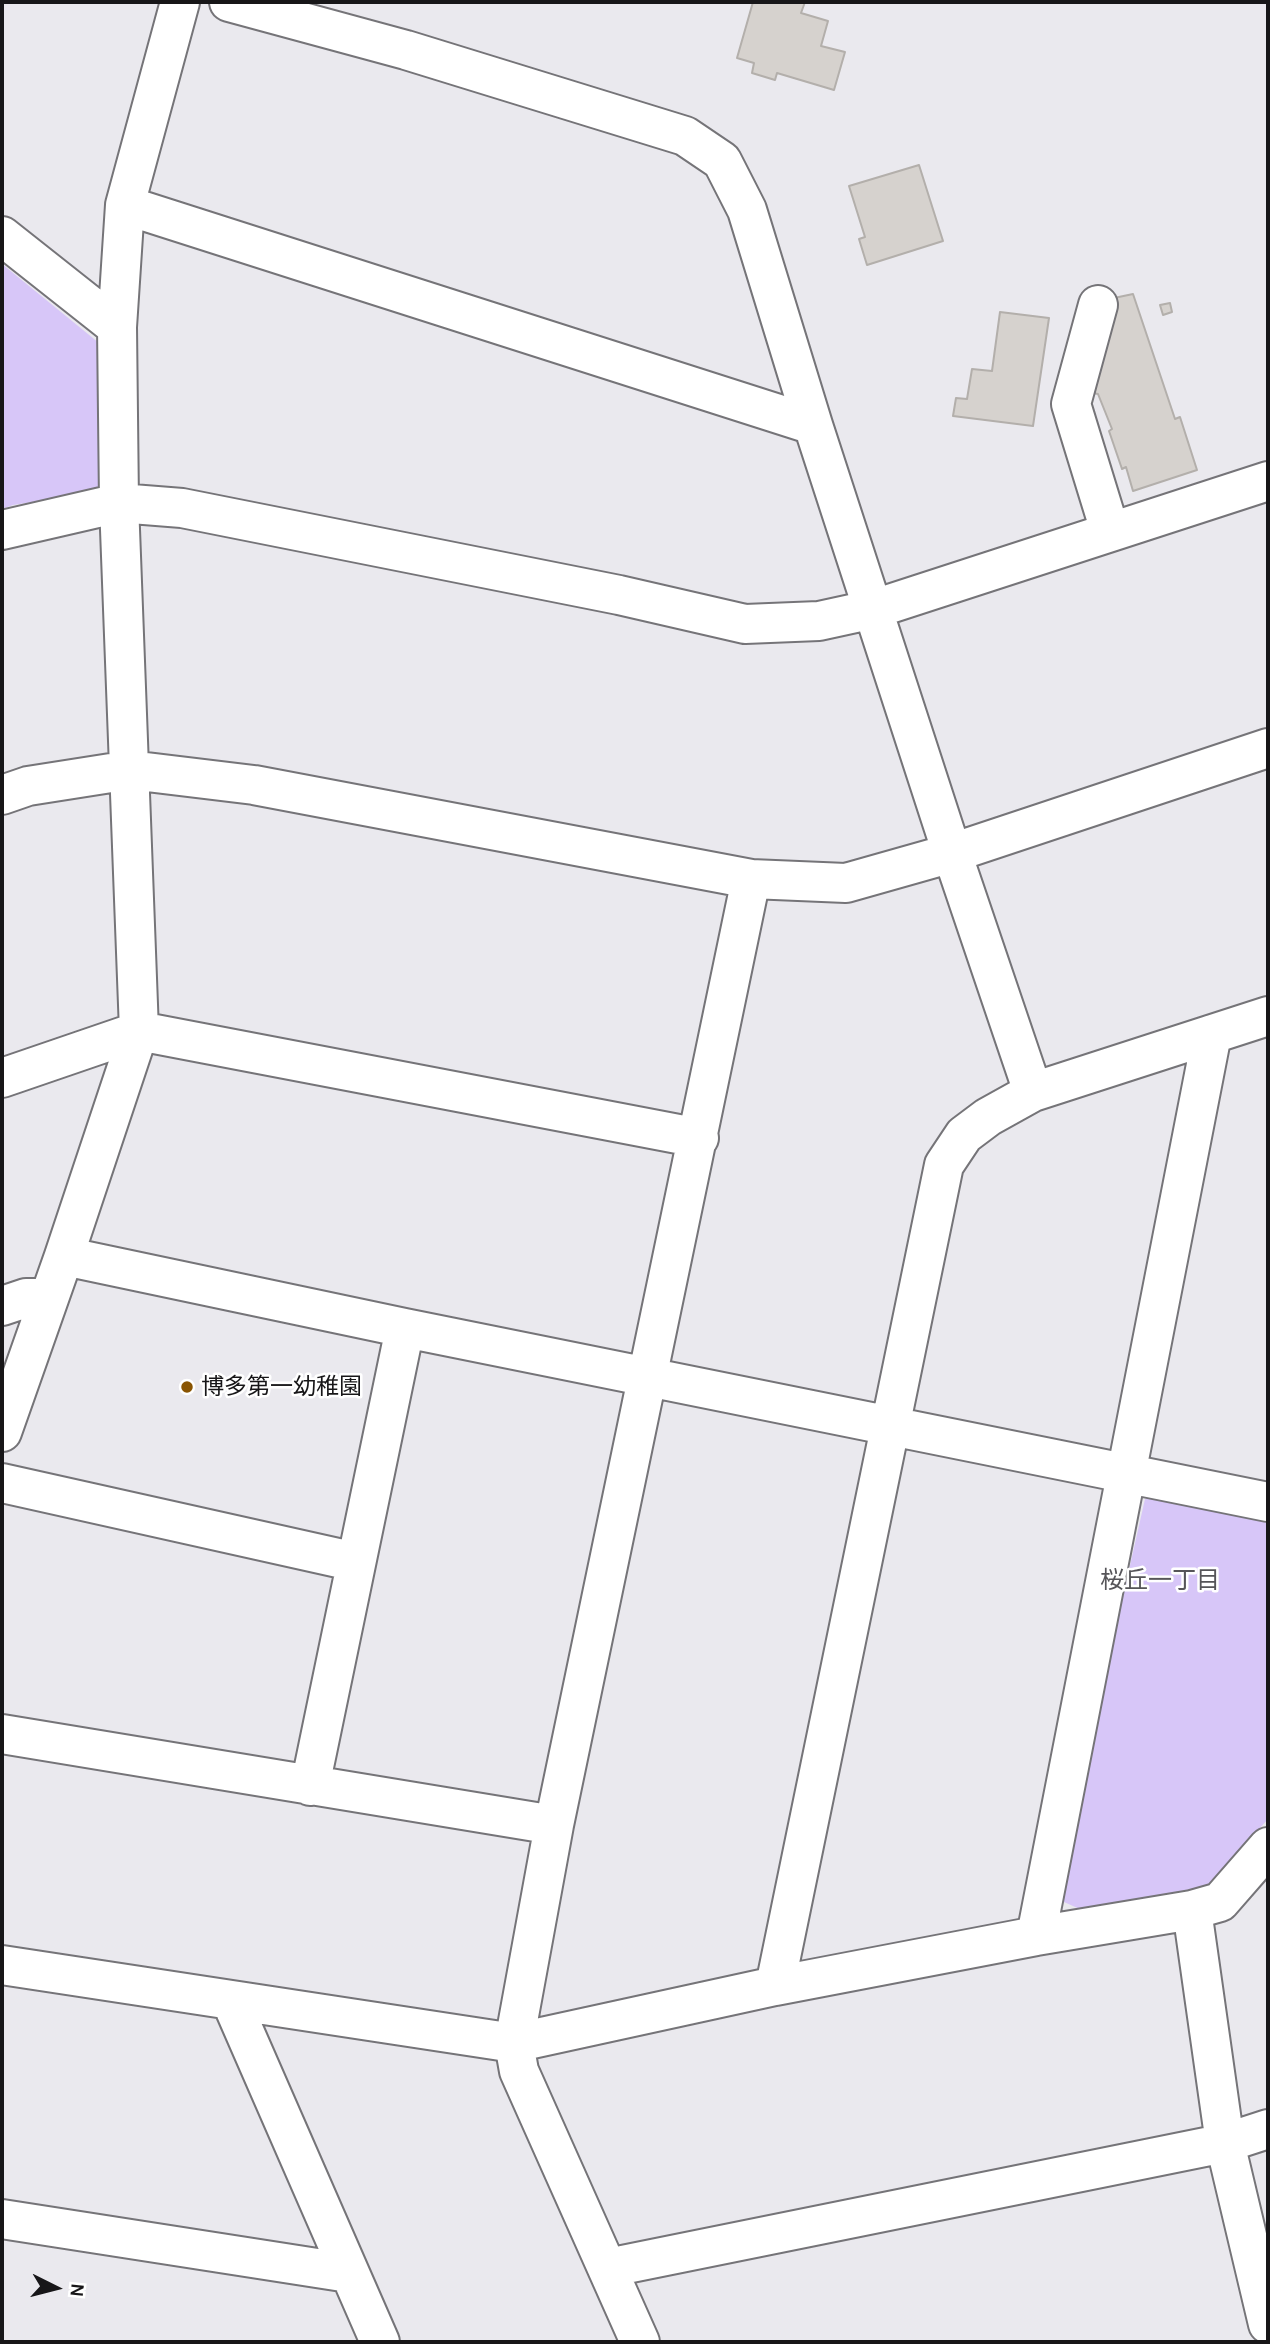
<!DOCTYPE html>
<meta charset="utf-8">
<style>
body{margin:0}
#map{position:relative;width:1270px;height:2344px;overflow:hidden;background:#eae9ee;font-family:Karla,sans-serif}
canvas{display:block}
.frame{position:absolute;inset:0;border:4px solid #171618;pointer-events:none}
.north{position:absolute;left:21px;top:2253px;width:70px;height:70px;-webkit-text-stroke:5px #fff;paint-order:stroke;rotate:96deg;font-size:19px;font-weight:700;line-height:28px;text-align:center;color:#171618}
.north::after{content:'';display:block;margin:auto;width:24px;height:32px;background:#171618;clip-path:polygon(50% 0,100% 100%,50% 72%,0 100%)}
</style>
<div id="map">
<canvas width="1270" height="2344"></canvas>
<div class="frame"></div>
<div class="north">N</div>
</div>
<script>
const context = document.querySelector('canvas').getContext('2d');
context.lineJoin = 'round';
function fillPath(path, color) { context.fillStyle = color; context.fill(path, 'evenodd'); }
function strokePath(path, color, width, dash) { context.strokeStyle = color; context.lineWidth = width; context.lineCap = dash ? 'butt' : 'round'; context.setLineDash(dash || []); context.stroke(path); }
function label(font, color, halo, rows, align = 'center') {
  context.font = font + ' Karla,"Noto Sans JP",sans-serif'; context.lineWidth = 5; context.setLineDash([]); context.textBaseline = 'middle'; context.strokeStyle = halo; context.fillStyle = color; for (const [text, x, y, turn = 0] of rows) {
    context.save(); context.translate(x, y); context.rotate((+turn || 0) * Math.PI / 180); context.textAlign = isNaN(turn) ? turn : align; if (halo) context.strokeText(text, 0, 0); context.fillText(text, 0, 0); context.restore();
  }
}
fillPath(new Path2D(`
 M2 264 99 343 105 491 13 505 2 509Z
 M1161 1493 1268 1514V1819L1208 1886 1082 1910 1055 1898 1145 1499Z`), '#d7c6f8');
const building = new Path2D(`
 M753 2H805L801 13 828 21 821 46 845 52 834 90 777 73 775 80 752 73 754 63 737 58Z
 M919 165 943 241 867 265 859 239 865 237 849 186Z
 M1133 294 1175 419 1180 417 1197 470 1133 491 1126 467 1122 469 1109 431 1112 429 1098 394 1093 393 1114 298Z
 M1170 303 1172 312 1163 315 1160 305Z
 M1000 312 1049 318 1033 426 953 416 956 398 967 399 972 369 992 371Z`);
fillPath(building, '#d6d2ce');
strokePath(building, '#b3afab', 2);
const minor = new Path2D(`
 M229 2 406 50 685 136 722 161 747 210 813 425 952 853 1033 1092
 M125 205 813 425
 M2 236 117 327
 M1098 305 1071 404 1110 531
 M2 530 119 503 182 508 619 595 745 624 819 621 874 609 1268 481
 M2 795 28 786 130 770 254 785 751 879 846 883 952 853 1268 748
 M2 1078 139 1031 699 1138
 M64 1256 405 1328 1268 1502
 M2 1306 26 1298H49
 M2 1432 64 1256 139 1031 119 503 117 327 125 205 180 2
 M2 1483 356 1562
 M2 1734 554 1825
 M310 1786 405 1328
 M1192 1910 1225 2143 1268 2324
 M1036 1936 1212 1034
 M2 1965 514 2043 775 1986 1036 1936 1192 1910 1220 1902 1268 1847
 M775 1986 944 1165 964 1135 988 1117 1033 1092 1268 1016
 M231 2001 380 2342
 M2 2219 349 2273
 M607 2268 1225 2143 1268 2129
 M640 2342 519 2071 514 2043 554 1825 751 879`);
strokePath(minor, '#757478', 42);
strokePath(minor, '#fff', 38);
for (const [x, y, r, color] of [
 [187,1387,7,"#895402"]
]) { const dot = new Path2D(); dot.arc(x, y, r, 0, 2 * Math.PI); context.fillStyle = color; context.fill(dot); strokePath(dot, '#fff', 2.5); }
label('23px', '#171618', '#fff', [
 ["博多第一幼稚園",201,1387]
], 'left');
label('24px', '#565559', '#fff', [
 ["桜丘一丁目",1160,1581]
]);
</script>
